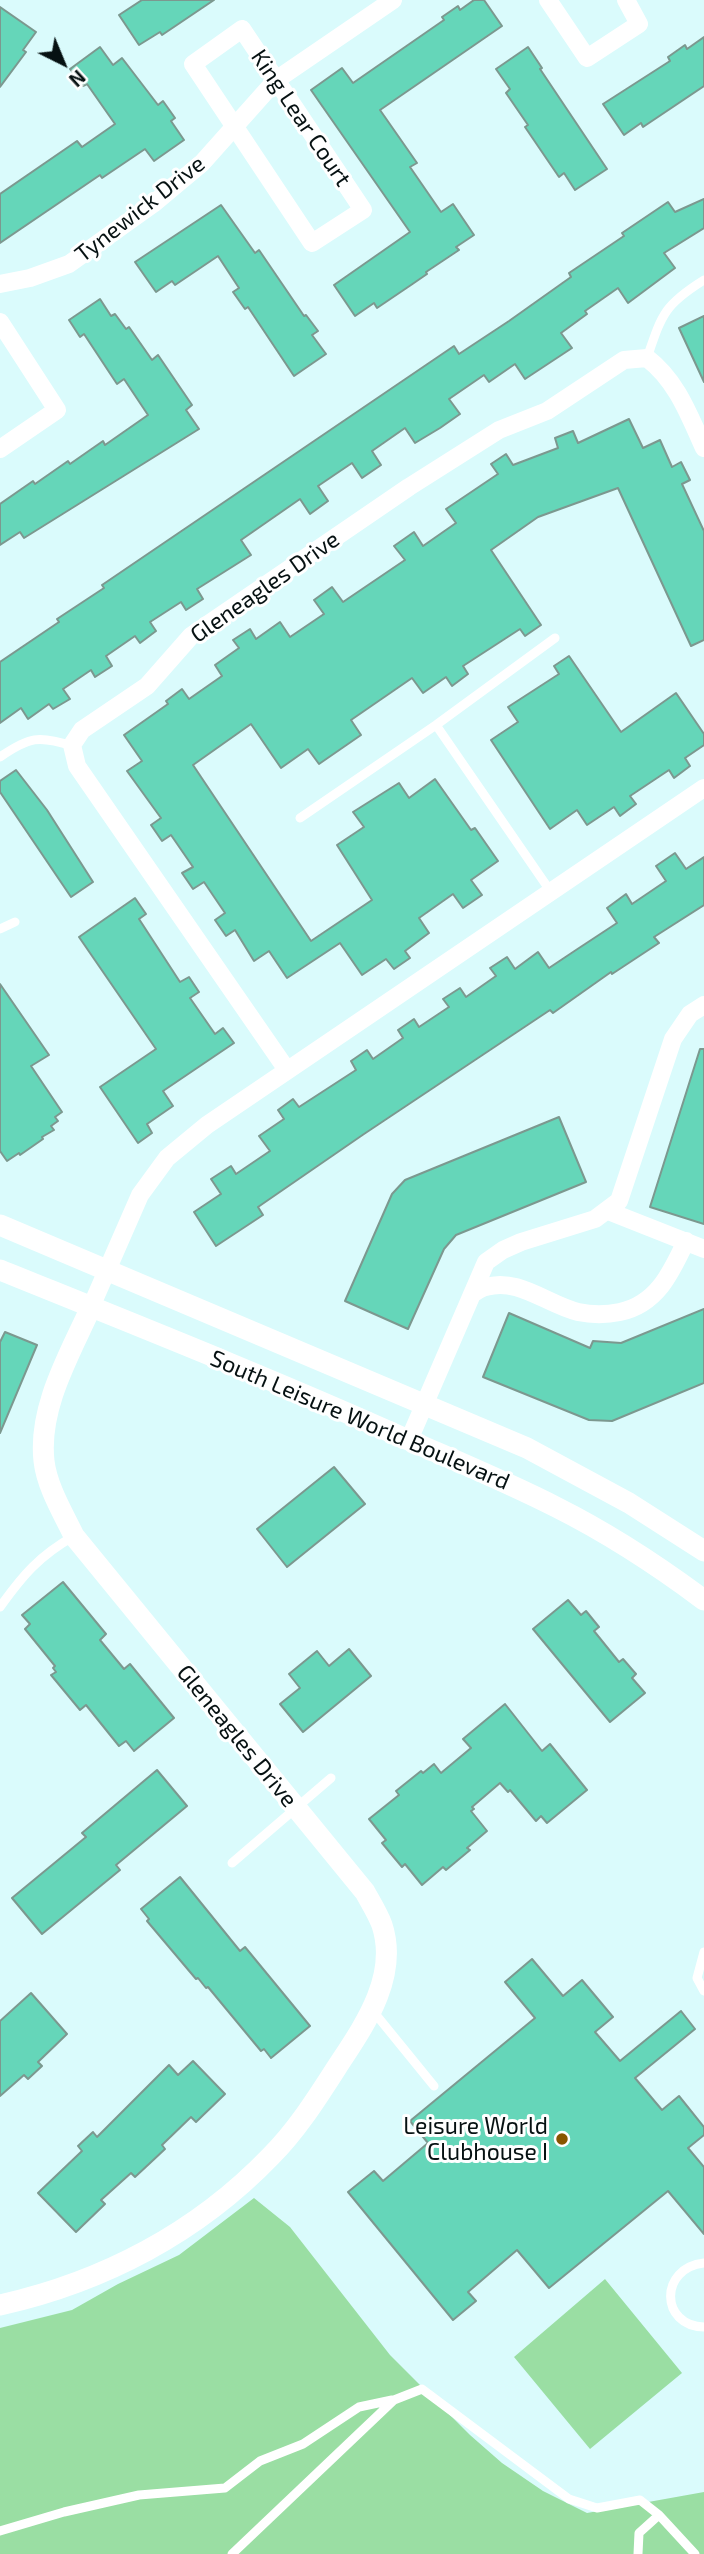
<!DOCTYPE html>
<style>
body{margin:0}
#map{position:relative;width:704px;height:2554px;overflow:hidden;background:#dafbfc;font-family:"Exo 2",sans-serif}
canvas{display:block}
.north{position:absolute;left:28px;top:28px;width:70px;height:70px;-webkit-text-stroke:5px #fff;paint-order:stroke;rotate:137deg;font-size:19px;font-weight:700;line-height:28px;text-align:center;color:#061112}
.north::after{content:'';display:block;margin:auto;width:24px;height:32px;background:#061112;clip-path:polygon(50% 0,100% 100%,50% 72%,0 100%)}
</style>
<div id="map">
<canvas width="704" height="2554"></canvas>
<div class="north">N</div>
</div>
<script>
const context = document.querySelector('canvas').getContext('2d');
context.lineJoin = 'round';
function fillPath(path, color) { context.fillStyle = color; context.fill(path, 'evenodd'); }
function strokePath(path, color, width, dash) { context.strokeStyle = color; context.lineWidth = width; context.lineCap = dash ? 'butt' : 'round'; context.setLineDash(dash || []); context.stroke(path); }
function label(font, color, halo, rows, align = 'center') {
  context.font = font + ' "Exo 2",sans-serif'; context.lineWidth = 6; context.setLineDash([]); context.textBaseline = 'middle'; context.strokeStyle = halo; context.fillStyle = color; for (const [text, x, y, turn = 0] of rows) {
    context.save(); context.translate(x, y); context.rotate((+turn || 0) * Math.PI / 180); context.textAlign = isNaN(turn) ? turn : align; if (halo) context.strokeText(text, 0, 0); context.fillText(text, 0, 0); context.restore();
  }
}
fillPath(new Path2D(`
 M254 2198 290 2227 390 2355 470 2435 502 2463 543 2491 587 2513 704 2492V2554H0V2328L72 2310 118 2284 179 2255Z
 M605 2279 682 2373 590 2449 514 2357Z`), '#9adea3');
const building = new Path2D(`
 M142 0H214L162 35 160 32 139 45 119 15Z
 M474 0H484L502 26 380 110 417 163 410 167 441 212 453 204 474 235 456 247 459 250 426 272 427 274 411 285 377 308 374 303 355 316 334 285 410 232 311 90 342 68 353 83 444 20 442 17 458 6 460 10Z
 M0 7 36 32 23 50 26 52 0 87Z
 M704 37V86L643 127 641 123 624 135 603 104 670 61 668 57 685 45 687 49Z
 M100 47 113 65 122 58 158 105 163 101 175 118 171 121 184 140 154 161 145 149 102 178 100 175 0 243V194L77 141 82 147 115 124 87 84 83 86 70 69Z
 M528 47 542 68 540 69 607 169 575 190 564 173 559 177 525 127 528 125 506 93 510 89 496 69Z
 M704 199V228L664 253 675 268 628 303 618 288 585 311 587 314 561 333 572 348 525 379 515 364 489 382 484 375 449 399 460 414 440 428 415 443 405 428 372 451 381 465 362 478 352 463 318 486 328 501 310 514 300 499 241 540 251 555 197 589 203 599 186 610 181 602 150 622 156 631 140 643 135 636 106 656 112 666 95 677 91 670 63 689 70 699 53 709 49 704 28 719 21 708 0 723V662L59 622 57 619 104 588 102 585 454 346 459 354 509 321 571 277 569 273 624 236 622 233 668 202 675 212Z
 M221 205 255 253 259 250 304 316 306 315 318 331 312 335 326 354 294 376 248 307 245 309 233 292 239 288 218 256 175 285 172 281 156 292 135 262Z
 M100 299 111 316 115 314 126 329 129 327 152 360 158 355 192 405 186 410 199 429 24 538 20 532 0 545V504L33 481 35 484 68 461 70 464 103 441 105 445 148 415 124 379 117 384 84 334 80 337 69 320Z
 M704 316V382L679 328Z
 M629 419 643 448 660 440 672 467 681 462 690 480 682 484 704 531V640L691 646 618 488 538 517 491 550 541 625 525 636 520 629 463 666 468 674 452 686 446 677 423 693 412 678 351 720 361 735 319 764 308 749 281 768 251 724 193 765 311 941 372 900 337 845 364 827 353 812 399 783 409 798 435 779 471 830 475 828 498 861 471 880 482 895 463 908 453 894 419 918 429 933 405 951 410 958 394 969 386 959 362 975 340 943 287 978 269 951 254 961 235 930 226 936 215 920 225 913 204 882 193 889 182 873 193 867 171 835 162 841 151 825 161 818 127 771 142 761 124 735 168 704 166 701 182 689 189 699 222 676 215 665 239 648 233 640 250 629 256 639 280 622 290 637 324 614 314 600 332 587 343 602 405 560 394 546 414 532 423 546 456 523 446 509 498 474 491 464 506 454 513 465 558 448 555 438 573 431 578 443Z
 M569 656 621 732 676 693 704 734V745L685 758 690 766 674 778 669 770 630 796 636 804 620 816 614 807 587 825 577 810 550 829 491 740 518 722 508 707 559 674 554 666Z
 M16 770 47 810 93 882 71 897 0 792V781Z
 M675 853 686 869 704 857V905L654 937 659 943 612 974 611 972 553 1013 550 1010 364 1134 258 1207 263 1215 216 1246 194 1212 221 1194 211 1179 231 1166 236 1174 270 1151 259 1136 284 1119 278 1110 293 1099 299 1107 356 1070 351 1061 367 1050 373 1059 403 1038 398 1030 414 1019 419 1027 449 1007 443 999 460 988 466 997 496 976 490 968 507 957 515 969 538 952 549 968 576 950 617 923 607 908 626 894 632 904 666 881 656 866Z
 M135 898 146 914 139 919 180 982 189 977 199 992 190 998 215 1034 223 1028 234 1043 163 1091 173 1106 147 1124 152 1133 138 1143 100 1087 156 1049 79 937Z
 M0 984 49 1055 31 1066 62 1112 55 1117 58 1121 51 1126 54 1130 42 1137 43 1139 20 1155 19 1153 7 1161 0 1151Z
 M700 1049H704V1224L650 1207Z
 M559 1117 586 1182 456 1235 444 1249 408 1329 345 1301 392 1194 405 1180Z
 M704 1309V1383L612 1421 589 1420 483 1377 509 1313 590 1348 593 1341 621 1343Z
 M5 1332 37 1345 0 1433V1342Z
 M334 1467 365 1504 287 1567 257 1529Z
 M63 1582 106 1634 100 1640 124 1669 130 1664 174 1718 134 1751 126 1741 119 1746 86 1705 80 1710 51 1675 56 1672 53 1668 55 1666 25 1629 30 1624 22 1615Z
 M568 1600 581 1615 586 1611 599 1627 594 1631 619 1662 623 1659 636 1674 632 1678 645 1693 610 1722 533 1629Z
 M349 1649 371 1676 303 1732 280 1704 300 1688 289 1674 317 1651 329 1666Z
 M505 1704 542 1751 550 1744 587 1790 547 1823 541 1816 536 1821 510 1790 508 1792 500 1783 472 1807 474 1809 471 1811 487 1831 467 1848 470 1850 446 1870 443 1867 422 1885 405 1864 402 1867 382 1843 386 1840 369 1819 399 1795 396 1791 421 1771 423 1773 434 1764 441 1773 471 1748 463 1739Z
 M157 1770 187 1806 116 1865 120 1870 42 1934 12 1898 86 1837 82 1833Z
 M180 1877 240 1951 245 1947 310 2026 271 2058 264 2049 261 2051 208 1987 206 1988 198 1978 196 1979 147 1921 149 1919 141 1909Z
 M532 1959 563 1996 582 1980 613 2017 595 2032 620 2061 681 2011 695 2029 635 2078 662 2110 679 2096 704 2127V2135L688 2148 704 2167V2234L668 2191 549 2288 517 2250 468 2292 476 2301 453 2320 348 2192 374 2171 383 2181 428 2143 410 2121 535 2018 505 1982Z
 M31 1993 67 2034 38 2062 42 2066 28 2079 24 2075 0 2096V2021Z
 M193 2061 225 2094 196 2122 191 2117 162 2145 165 2149 149 2164 135 2177 131 2173 101 2200 105 2204 76 2232 38 2193 82 2151 78 2146 93 2132 97 2137 169 2065 178 2075Z`);
fillPath(building, '#65d6b9');
strokePath(building, '#7c988f', 2);
strokePath(new Path2D(`
 M647 358C662 314 664 305 704 280
 M436 725 551 892
 M0 757C29 737 39 735 72 746
 M300 818 436 725 555 638
 M0 929 15 922
 M0 1607C23 1575 39 1556 74 1536
 M232 1863 331 1778
 M704 1952 697 1978 704 1991
 M373 2011 434 2086
 M704 2263C659 2268 660 2326 704 2327
 M0 2531 64 2512 139 2495 225 2488 260 2461 303 2444 359 2407 392 2400
 M232 2554 394 2400 422 2389 569 2499 597 2508 640 2500 659 2515 695 2554
 M638 2554 639 2533 659 2515`), '#fff', 9);
strokePath(new Path2D(`
 M548 0 587 58 639 24 626 0
 M242 29 363 210 312 243 193 64Z
 M0 284 30 278 69 264 153 204 202 163 276 80 393 0
 M0 322 57 410 0 449
 M287 1070 77 766 72 745 82 730 147 686 191 636 409 487 499 430 547 411 624 360 647 358C677 381 689 415 704 448
 M608 1211 704 1249
 M472 1294C476 1292 481 1288 486 1287 518 1277 548 1305 578 1312 592 1315 606 1315 620 1312 657 1304 671 1273 686 1241
 M91 1307 140 1195 167 1158 207 1125 704 788
 M409 1440 486 1262 503 1250 521 1242 595 1219 619 1201 673 1039 690 1014 704 1005`), '#fff', 18);
strokePath(new Path2D(`
 M0 1225 527 1448 629 1503 704 1551
 M0 1270C136 1325 272 1379 406 1439 456 1461 507 1482 556 1507 608 1533 657 1565 704 1600
 M0 2305C103 2282 197 2233 271 2156 297 2130 317 2098 337 2067 364 2026 399 1977 382 1925 378 1914 371 1903 365 1892L74 1536C63 1513 47 1487 44 1461 38 1407 70 1354 91 1307`), '#fff', 21);
for (const [x, y, r, color] of [
 [562,2139,7,"#850"]
]) { const dot = new Path2D(); dot.arc(x, y, r, 0, 2 * Math.PI); context.fillStyle = color; context.fill(dot); strokePath(dot, '#fff', 2.5); }
label('23px', '#061112', '#fff', [
 ["King Lear Court",301,118,56],
 ["Tynewick Drive",140,209,-38],
 ["Gleneagles Drive",265,587,-35],
 ["South Leisure World Boulevard",360,1420,23],
 ["Gleneagles Drive",237,1736,51]
]);
label('23px', '#061112', '#fff', [
 ["Leisure World",548,2126],
 ["Clubhouse I",548,2152]
], 'right');
</script>
